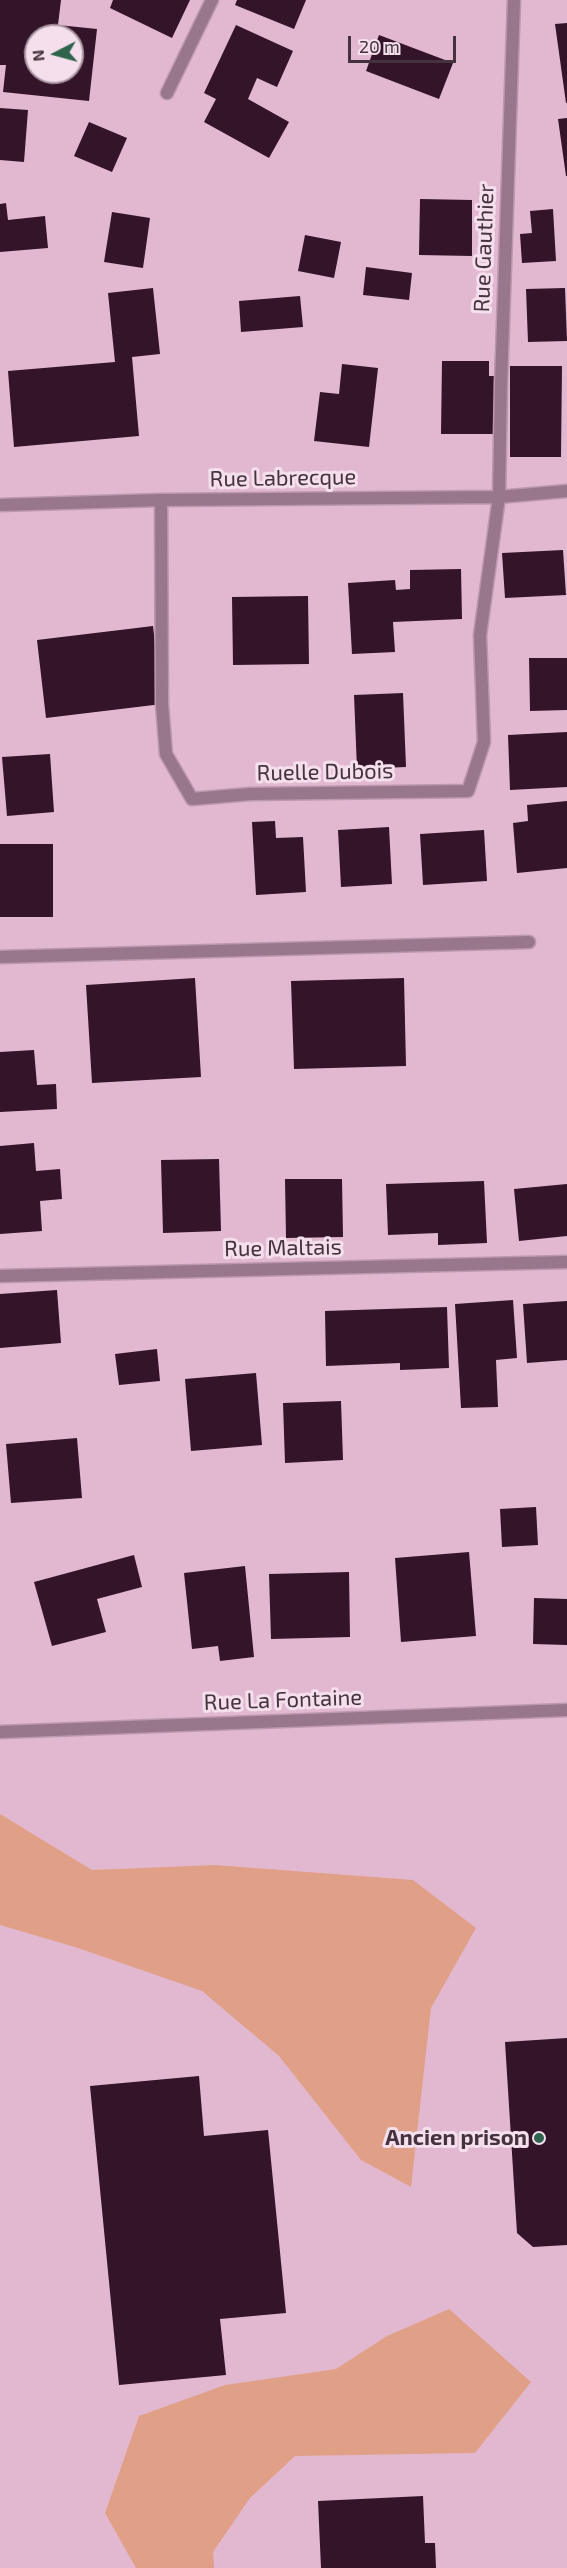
<!DOCTYPE html>
<style>
body{margin:0}
#map{position:relative;width:567px;height:2568px;overflow:hidden;background:#e2b8d1;font-family:"Exo 2",sans-serif}
canvas{display:block}
.north{position:absolute;left:24px;top:24px;width:60px;height:60px;box-sizing:border-box;background:#f5dfec;border:2px solid #ae9aa6;border-radius:50%;rotate:264deg;font-size:16px;font-weight:700;line-height:24px;text-align:center;color:#44333e}
.north::after{content:'';display:block;margin:auto;width:21px;height:27px;background:#2e644b;clip-path:polygon(50% 0,100% 100%,50% 72%,0 100%)}
.scale{position:absolute;left:348px;top:36px;width:108px;height:27px;box-sizing:border-box;border:3px solid #44333e;border-top:0;padding-left:8px;font-size:18px;line-height:21px;white-space:nowrap;color:#44333e;-webkit-text-stroke:4px #f5dfec;paint-order:stroke}
</style>
<div id="map">
<canvas width="567" height="2568"></canvas>
<div class="north">N</div>
<div class="scale">20 m</div>
</div>
<script>
const context = document.querySelector('canvas').getContext('2d');
context.lineJoin = 'round';
function fillPath(path, color) { context.fillStyle = color; context.fill(path, 'evenodd'); }
function strokePath(path, color, width, dash) { context.strokeStyle = color; context.lineWidth = width; context.lineCap = dash ? 'butt' : 'round'; context.setLineDash(dash || []); context.stroke(path); }
function label(font, color, halo, rows, align = 'center') {
  context.font = font + ' "Exo 2",sans-serif'; context.lineWidth = 6; context.setLineDash([]); context.textBaseline = 'middle'; context.strokeStyle = halo; context.fillStyle = color; for (const [text, x, y, turn = 0] of rows) {
    context.save(); context.translate(x, y); context.rotate((+turn || 0) * Math.PI / 180); context.textAlign = isNaN(turn) ? turn : align; if (halo) context.strokeText(text, 0, 0); context.fillText(text, 0, 0); context.restore();
  }
}
fillPath(new Path2D(`
 M0 1814 92 1870 215 1865 413 1880 476 1928 431 2008 411 2187 361 2160 279 2056 202 1991 78 1948 0 1925Z
 M449 2309 531 2382 475 2453 295 2456 250 2498 213 2552 214 2568H136L105 2513 139 2416 225 2385 336 2369 387 2336Z`), '#e0a088');
fillPath(new Path2D(`
 M0 0H61L58 25 97 29 89 101 3 92 6 65H0ZM36 36H72V72H36Z
 M113 0H190L172 38 110 8Z
 M237 0H306L294 29 235 5Z
 M567 23V103H566L555 24Z
 M236 25 293 51 277 87 257 78 248 99 289 122 269 158 204 122 216 99 204 93Z
 M379 35 453 63 439 99 366 71Z
 M0 108 28 110 24 162 0 160Z
 M567 118V176H566L558 119Z
 M89 122 127 138 112 172 74 156Z
 M420 199 472 200V256L419 255Z
 M6 203 8 220 45 216 48 248 0 252V204Z
 M553 209 556 261 522 263 520 234 532 233 530 211Z
 M112 212 150 218 143 268 104 262Z
 M305 235 341 242 334 278 298 271Z
 M366 267 412 273 409 300 363 295Z
 M153 288 160 354 132 357 139 436 14 447 8 371 115 362 108 293Z
 M565 288 567 341 528 342 526 289Z
 M300 296 303 327 241 332 239 301Z
 M442 361H489V376H498V434H441Z
 M342 364 378 368 369 447 314 441 320 392 339 394Z
 M510 366H562L561 457H510Z
 M563 550 566 595 505 598 502 553Z
 M461 569 462 619 393 622 395 652 352 654 348 583 395 580 396 590 410 589V570Z
 M308 596 309 664 233 665 232 597Z
 M153 626 162 704 46 718 37 640Z
 M529 658H567V710L530 711Z
 M403 693 406 767 357 769 354 695Z
 M567 732V787L510 790 508 735Z
 M50 754 54 812 7 816 2 757Z
 M567 801V868L517 873 513 823 528 821 527 805Z
 M275 821 276 838 303 837 306 892 256 895 252 822Z
 M389 827 392 884 341 887 338 830Z
 M484 830 487 881 423 885 420 834Z
 M0 844H53V917H0Z
 M195 978 201 1077 92 1083 86 985Z
 M404 978 406 1066 294 1069 291 981Z
 M34 1050 37 1085 56 1084 57 1109 0 1112V1052Z
 M34 1143 36 1171 60 1169 62 1199 40 1201 42 1231 0 1234V1146Z
 M219 1159 221 1231 163 1233 161 1160Z
 M285 1179H342L343 1237 286 1238Z
 M484 1181 487 1243 438 1245V1233L388 1235 386 1184Z
 M567 1184V1236L519 1241 514 1189Z
 M57 1290 61 1343 0 1348V1294Z
 M513 1300 517 1358 496 1360 498 1407 461 1408 455 1304Z
 M567 1301V1360L527 1363 523 1304Z
 M447 1307 449 1368 400 1370V1363L326 1366 325 1311Z
 M157 1349 160 1381 119 1385 115 1354Z
 M256 1373 262 1445 191 1451 185 1379Z
 M341 1401 343 1460 285 1463 283 1403Z
 M77 1438 82 1498 11 1503 6 1444Z
 M536 1507 538 1545 502 1547 500 1509Z
 M469 1552 476 1636 401 1642 395 1558Z
 M134 1555 142 1587 97 1599 106 1632 52 1646 34 1582Z
 M245 1566 254 1657 220 1661 218 1646 192 1649 184 1573Z
 M349 1572 350 1637 271 1639 269 1574Z
 M534 1598 567 1599V1645L533 1644Z
 M567 2038V2245L533 2247 517 2233 505 2042Z
 M199 2076 204 2136 268 2130 286 2313 220 2319 226 2375 119 2385 90 2086Z
 M423 2496 425 2543H435L436 2568H321L318 2501Z`), '#331429');
const street = new Path2D(`
 M167 93 212 0
 M161 500 162 704 166 754 192 799 250 794 468 791 484 742 480 635 499 497 501 383 514 0
 M0 505 161 500 499 497 567 491
 M0 957 529 942
 M0 1276 567 1262
 M0 1732 567 1710`);
strokePath(street, '#bc98ae', 15);
strokePath(street, '#98768b', 12);
for (const [x, y, r, color] of [
 [539,2138,6,"#2e644b"]
]) { const dot = new Path2D(); dot.arc(x, y, r, 0, 2 * Math.PI); context.fillStyle = color; context.fill(dot); strokePath(dot, '#f5dfec', 2); }
label('22px', '#44333e', '#f5dfec', [
 ["Rue Gauthier",484,248,-88],
 ["Rue Labrecque",283,478,-1],
 ["Ruelle Dubois",325,772,-1],
 ["Rue Maltais",283,1248,-1],
 ["Rue La Fontaine",283,1700,-2]
]);
label('bold 22px', '#44333e', '#f5dfec', [
 ["Ancien prison",527,2138]
], 'right');
</script>
